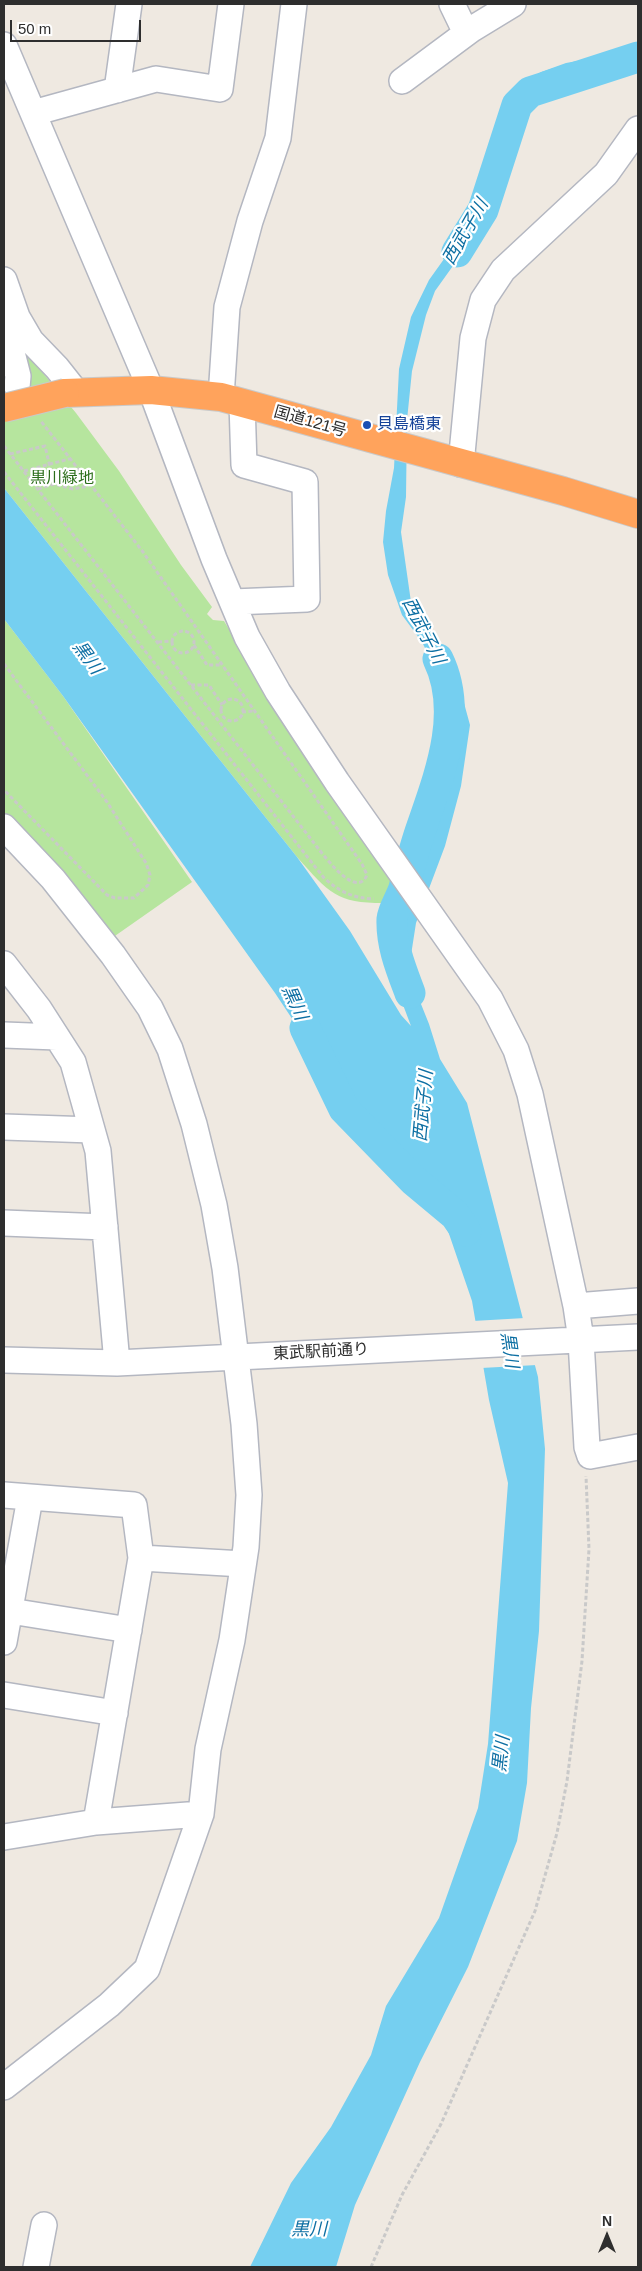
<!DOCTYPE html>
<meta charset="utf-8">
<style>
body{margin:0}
#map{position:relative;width:642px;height:2271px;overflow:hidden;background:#efe9e1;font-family:Helvetica,sans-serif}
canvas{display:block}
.frame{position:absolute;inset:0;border:5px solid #2e2e2e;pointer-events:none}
.north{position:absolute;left:582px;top:2211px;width:50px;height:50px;-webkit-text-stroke:4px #fff;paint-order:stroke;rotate:0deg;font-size:14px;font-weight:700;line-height:20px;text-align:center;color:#2e2e2e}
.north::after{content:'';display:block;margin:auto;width:18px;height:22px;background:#2e2e2e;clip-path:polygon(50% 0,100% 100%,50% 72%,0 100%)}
.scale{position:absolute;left:10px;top:20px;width:131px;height:22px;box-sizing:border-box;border:2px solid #2e2e2e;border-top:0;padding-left:6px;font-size:15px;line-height:18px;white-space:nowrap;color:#2e2e2e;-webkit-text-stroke:4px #fff;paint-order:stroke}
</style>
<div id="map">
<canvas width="642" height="2271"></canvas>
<div class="frame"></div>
<div class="north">N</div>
<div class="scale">50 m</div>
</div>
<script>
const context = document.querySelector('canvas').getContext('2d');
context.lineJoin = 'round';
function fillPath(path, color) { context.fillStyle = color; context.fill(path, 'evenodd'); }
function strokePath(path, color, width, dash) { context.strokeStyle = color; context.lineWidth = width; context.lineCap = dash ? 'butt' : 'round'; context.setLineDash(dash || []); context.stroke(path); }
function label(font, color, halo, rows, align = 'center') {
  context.font = font + ' Helvetica,"Noto Sans JP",sans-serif'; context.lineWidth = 4.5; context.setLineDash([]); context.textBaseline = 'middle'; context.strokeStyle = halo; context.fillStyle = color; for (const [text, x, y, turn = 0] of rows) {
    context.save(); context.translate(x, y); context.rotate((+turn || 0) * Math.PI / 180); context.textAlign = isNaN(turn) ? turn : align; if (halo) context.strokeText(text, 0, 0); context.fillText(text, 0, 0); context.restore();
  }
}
fillPath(new Path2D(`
 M4 299 24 350 76 413 119 471 181 565 212 607 207 614 213 620 224 621 244 654 400 886 398 895 391 903C337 904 331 895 297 857L4 488Z
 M4 619 63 696 192 882 112 938 4 818Z`), '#b6e59e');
fillPath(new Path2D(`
 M638 50V63L623 68 565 78 543 85 529 95 510 118 477 225 465 249 435 291 426 315 412 371 407 420 406 497 401 532 411 602 443 647 461 692 470 725 461 786 445 846 416 923 409 968 411 979 429 1024 440 1059 467 1103 538 1377 545 1449 539 1631 531 1708 527 1783 517 1841 468 1967 420 2062 355 2205 336 2267H250L291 2183 331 2127 371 2055 386 2006 439 1918 478 1808 488 1744 508 1483 489 1400 472 1301 435 1193 350 1106 275 993 63 696 4 619V488L297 857 350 931 401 1015 411 1026 397 989 398 920 425 855 444 790 457 729 453 710 440 678 422 642 402 615 388 575 383 542 386 511 394 468 399 369 411 317 429 280 454 245 470 218 498 122 507 101 519 86 541 72 566 63Z`), '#75cff0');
fillPath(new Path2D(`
 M525 1318 537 1365 481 1368 473 1321Z`), '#efe9e1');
strokePath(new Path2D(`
 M457 252 483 210 517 105 530 92 638 57
 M410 993C401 969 391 945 392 919 393 909 401 898 404 888 409 869 414 850 420 832 438 779 465 714 438 659
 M305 1028 344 1109 413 1180 455 1215 466 1231`), '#75cff0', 31);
const minor = new Path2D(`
 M452 4 466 33
 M4 45 151 390 214 559 247 637 278 692 337 782 490 999 516 1050 530 1094 576 1306 581 1340 587 1447 590 1456 638 1447
 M402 81 472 29 513 4
 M117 90 129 4
 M33 113 156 79 220 89 231 4
 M4 280 17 317 31 341 57 368 76 392
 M4 321 18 376 17 387
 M221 397 227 307 250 221 278 138 294 4
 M461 464 473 338 483 300 503 270 606 174 638 129
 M233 602 307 599 305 482 244 465 242 403
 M4 827 53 879 113 955 150 1008 170 1049 194 1124 214 1205 225 1268 244 1424 249 1495 246 1547 232 1640 208 1749 201 1814 147 1969 109 2005 4 2087
 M4 964 39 1009 73 1062 98 1151 117 1363
 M4 1035 57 1037
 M4 1127 92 1130
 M4 1223 105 1227
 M576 1306 638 1301
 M4 1360 117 1363 638 1337
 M4 1495 134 1505 141 1558 96 1822
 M141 1558 243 1564
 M4 1610 129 1630
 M4 1642 30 1498
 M4 1695 115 1713
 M4 1837 96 1822 201 1814
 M36 2267 44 2225`);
const highway = new Path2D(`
 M65 393 151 390 221 397 563 491 638 514`);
strokePath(minor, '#b4b7c1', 28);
strokePath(highway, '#c9c9c9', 30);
strokePath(new Path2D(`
 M4 446 314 843C322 853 356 901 367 875L362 864 143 552 40 420
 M10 454 45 446 54 484
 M24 471 69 459
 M4 472 324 878C340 892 353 898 374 899
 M38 489 54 484 73 489 89 486
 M172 642a11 11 0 1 1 22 0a11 11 0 1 1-22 0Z
 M158 642 172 641
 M194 645 207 665H221
 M4 664 107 802 146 863 150 875 148 885 134 898H115L107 895 4 790
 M191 685H209L222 705
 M221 710a11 11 0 1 1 22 0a11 11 0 1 1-22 0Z
 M242 712 254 711
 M371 2267 402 2195 441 2124 535 1911 557 1833 567 1781 582 1661 589 1549 586 1476`), '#c9c9c9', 3, [4, 2.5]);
strokePath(minor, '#fff', 25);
strokePath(highway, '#ffa35c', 28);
const highwayBridge = new Path2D(`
 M4 408 65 393`);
strokePath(highwayBridge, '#c9c9c9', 30, []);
strokePath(highwayBridge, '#ffa35c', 28);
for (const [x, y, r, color] of [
 [367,425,5,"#1a4fb4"]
]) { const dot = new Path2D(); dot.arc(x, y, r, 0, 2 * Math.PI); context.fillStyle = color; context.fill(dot); strokePath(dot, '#fff', 2); }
label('16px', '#2e2e2e', '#fff', [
 ["国道121号",310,422,16],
 ["東武駅前通り",321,1352,-3]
]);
label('16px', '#164399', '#fff', [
 ["貝島橋東",377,425]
], 'left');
label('16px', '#2c6e1b', '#fff', [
 ["黒川緑地",62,479]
]);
label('italic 18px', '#0d6fa3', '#fff', [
 ["西武子川",466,232,-60],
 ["西武子川",423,631,63],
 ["黒川",87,658,54],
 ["黒川",294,1003,66],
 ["西武子川",424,1106,-85],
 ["黒川",509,1350,82],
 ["黒川",502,1754,-84],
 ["黒川",309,2230]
]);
</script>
